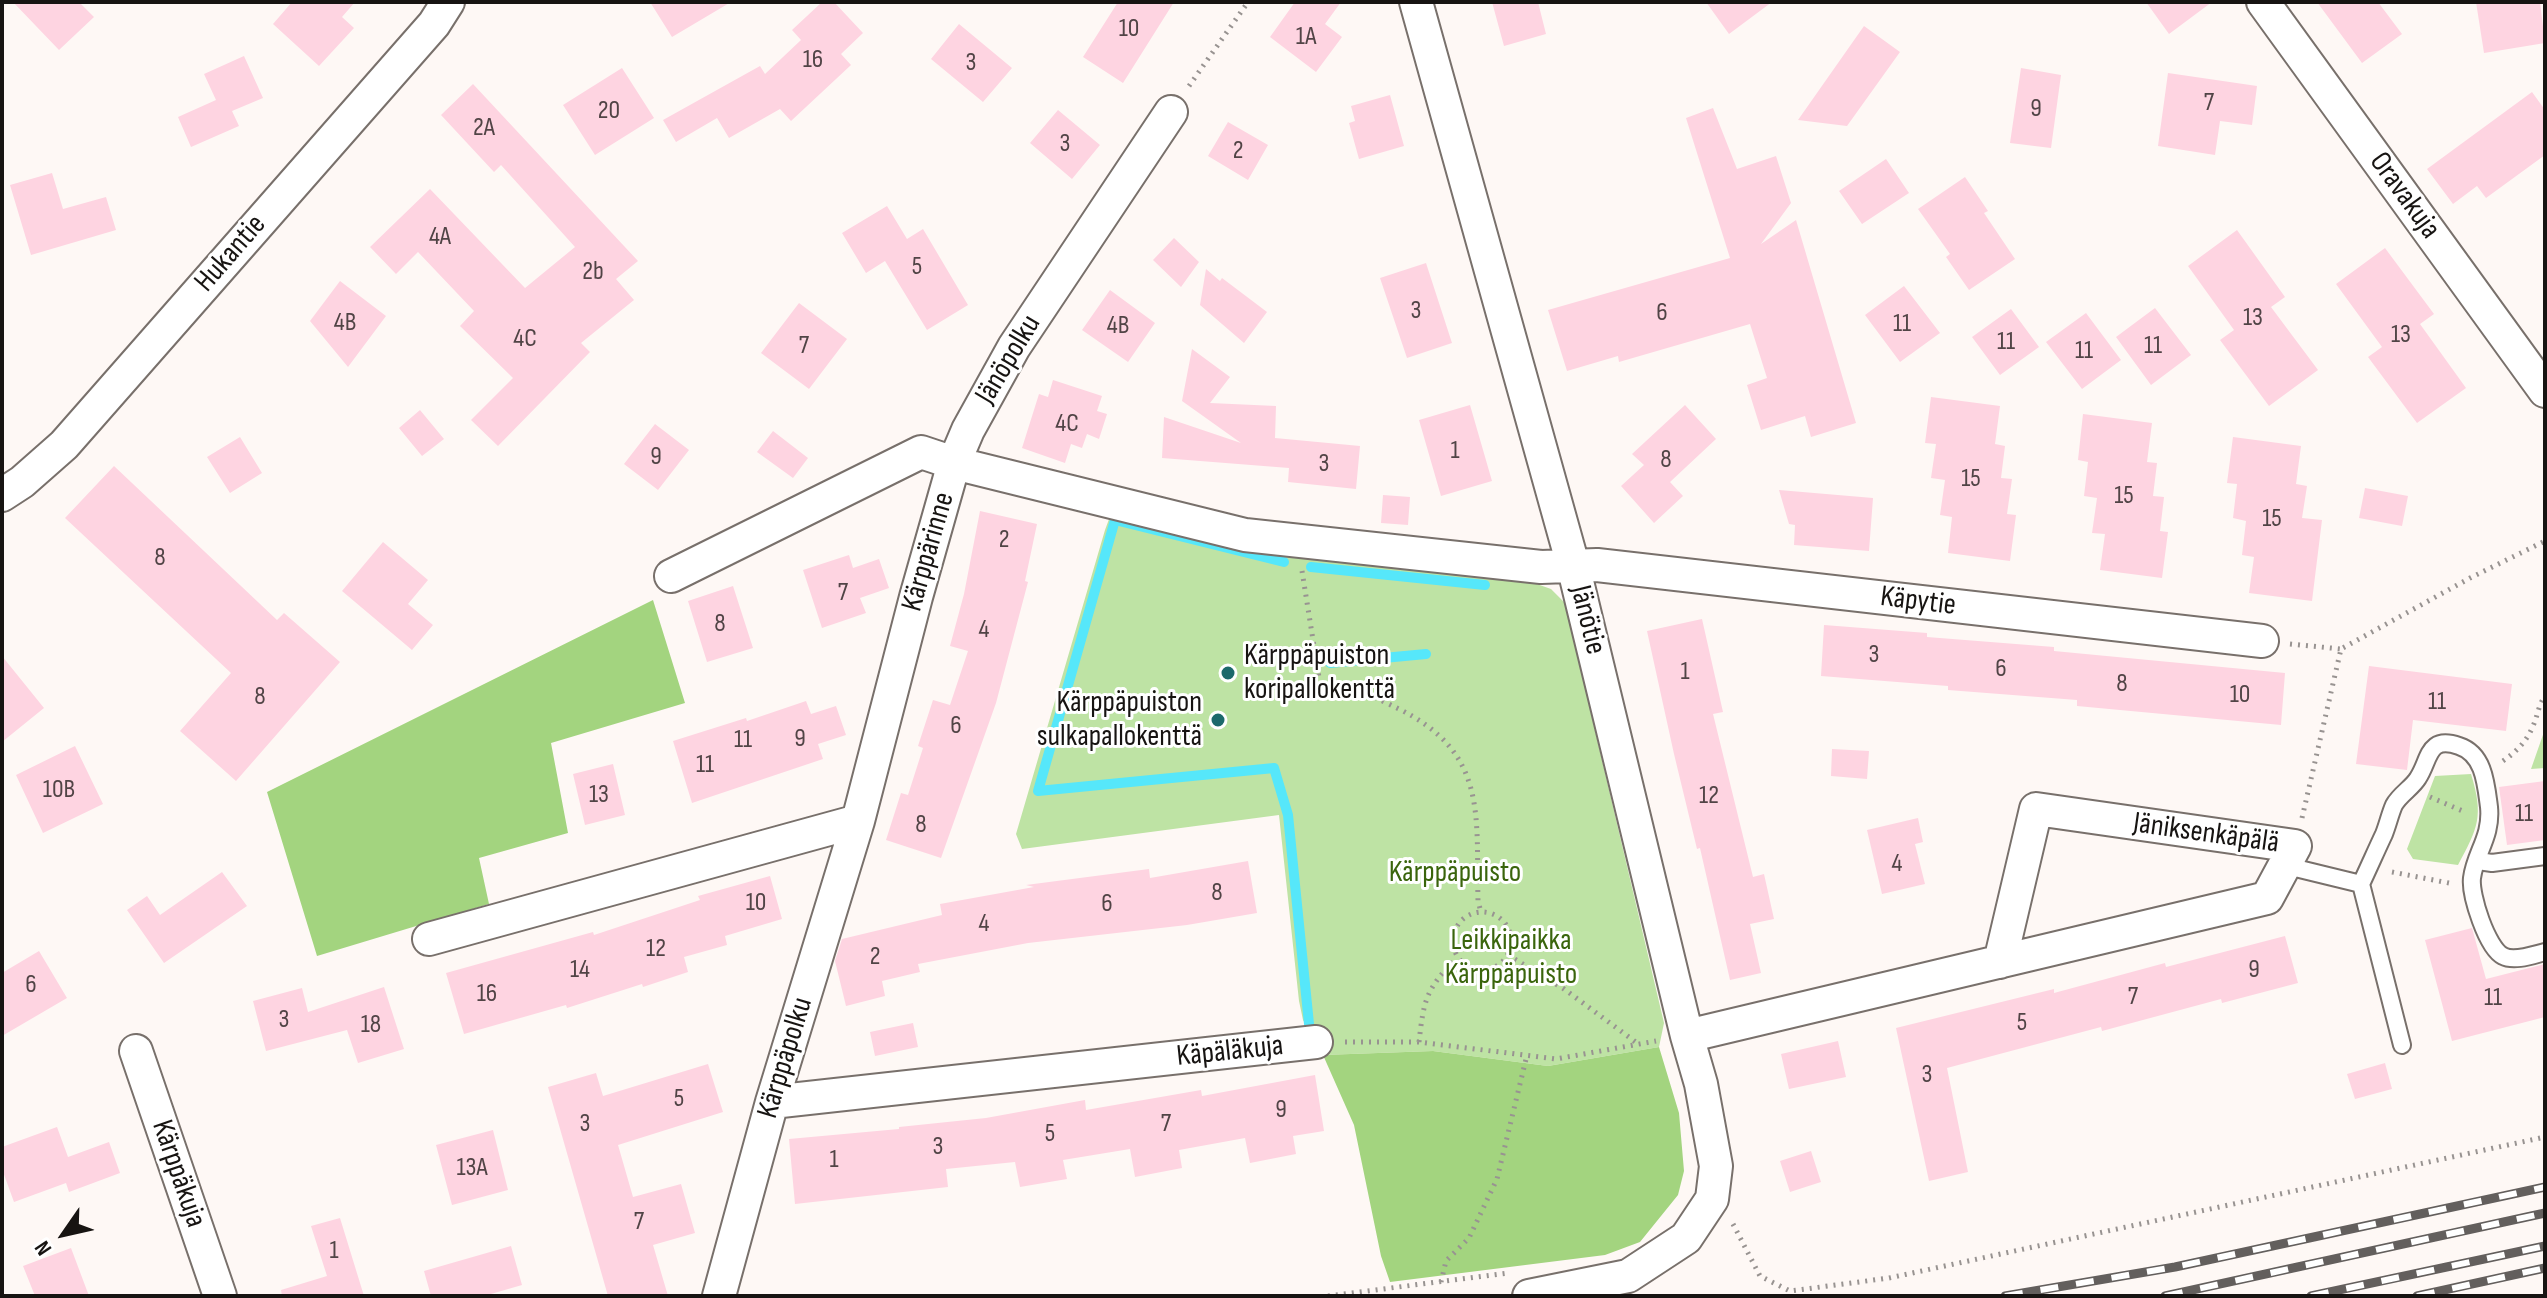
<!DOCTYPE html>
<meta charset="utf-8">
<style>
body{margin:0}
#map{position:relative;width:2547px;height:1298px;overflow:hidden;background:#fef8f5;font-family:"Sofia Sans Condensed",sans-serif}
canvas{display:block}
.frame{position:absolute;inset:0;border:4px solid #171412;pointer-events:none}
.north{position:absolute;left:24px;top:1194px;width:80px;height:80px;-webkit-text-stroke:6px #fff;paint-order:stroke;rotate:236deg;font-size:22px;font-weight:700;line-height:32px;text-align:center;color:#171412}
.north::after{content:'';display:block;margin:auto;width:28px;height:36px;background:#171412;clip-path:polygon(50% 0,100% 100%,50% 72%,0 100%)}
</style>
<div id="map">
<canvas width="2547" height="1298"></canvas>
<div class="frame"></div>
<div class="north">N</div>
</div>
<script>
const context = document.querySelector('canvas').getContext('2d');
context.lineJoin = 'round';
function fillPath(path, color) { context.fillStyle = color; context.fill(path, 'evenodd'); }
function strokePath(path, color, width, dash) { context.strokeStyle = color; context.lineWidth = width; context.lineCap = dash ? 'butt' : 'round'; context.setLineDash(dash || []); context.stroke(path); }
function label(font, color, halo, rows, align = 'center') {
  context.font = font + ' "Sofia Sans Condensed",sans-serif'; context.lineWidth = 6; context.setLineDash([]); context.textBaseline = 'middle'; context.strokeStyle = halo; context.fillStyle = color; for (const [text, x, y, turn = 0] of rows) {
    context.save(); context.translate(x, y); context.rotate((+turn || 0) * Math.PI / 180); context.textAlign = isNaN(turn) ? turn : align; if (halo) context.strokeText(text, 0, 0); context.fillText(text, 0, 0); context.restore();
  }
}
fillPath(new Path2D(`
 M1112 511 1281 553 1534 583 1551 589 1565 603 1664 1023 1659 1047 1548 1066 1433 1051 1323 1055 1303 1020 1299 1001 1279 815 1022 849 1016 834 1105 530Z
 M2545 729V768L2531 769Z
 M2471 774C2484 816 2478 828 2458 865L2413 859 2407 849 2435 776Z`), '#bee3a4');
fillPath(new Path2D(`
 M653 600 685 703 551 743 568 833 479 858 489 904 317 956 267 792Z
 M1659 1047 1679 1113 1684 1171 1678 1195 1640 1242 1605 1255 1390 1282 1381 1256 1354 1125 1323 1055 1433 1051 1548 1066Z`), '#a3d47f');
strokePath(new Path2D(`
 M1284 562 1115 520 1038 791 1274 768 1288 815 1309 1024
 M1311 567 1485 585
 M1330 663 1426 654`), '#56e7fa', 10);
fillPath(new Path2D(`
 M13 2H79L94 17 59 50Z
 M292 2H355L342 17 354 28 319 66 273 24Z
 M650 2H731L672 37Z
 M822 2H834L863 33 841 54 851 65 791 121 780 109 729 138 717 118 676 142 663 120 760 66 765 74 801 40 792 30Z
 M1118 2H1174L1123 83 1083 57Z
 M1295 2H1341L1325 24 1342 37 1316 72 1270 37Z
 M1492 2H1538L1546 34 1504 46Z
 M1706 2H1772L1729 34Z
 M2146 2H2212L2169 34Z
 M2317 2H2378L2402 34 2362 63Z
 M2476 2H2540L2545 43 2484 53Z
 M959 24 1012 68 983 102 931 59Z
 M1864 26 1900 52 1847 126 1798 120Z
 M244 56 263 98 232 111 239 126 191 147 178 117 216 100 204 74Z
 M622 68 654 118 595 155 563 105Z
 M2021 68 2061 75 2051 148 2010 143Z
 M2168 73 2257 86 2252 125 2220 121 2215 155 2158 146Z
 M473 84 638 261 616 279 634 300 581 343 590 352 498 446 471 420 513 378 460 326 474 311 418 252 396 274 370 247 430 189 525 288 575 247 501 165 494 172 441 115Z
 M2532 92 2545 110V155L2486 198 2477 186 2453 204 2427 169Z
 M1390 95 1404 146 1359 159 1349 123 1355 121 1351 106Z
 M1713 108 1737 169 1776 156 1791 203 1761 244 1796 220 1856 423 1811 437 1805 416 1761 430 1747 385 1767 378 1750 324 1619 362 1618 356 1567 371 1548 310 1730 258 1686 118Z
 M1058 110 1100 145 1072 179 1030 143Z
 M1228 122 1268 145 1248 180 1208 156Z
 M1886 159 1909 193 1862 224 1839 191Z
 M52 173 63 209 106 197 116 230 31 255 10 185Z
 M1965 177 1988 211 1984 213 2015 259 1969 290 1946 257 1950 254 1918 209Z
 M887 206 907 239 923 229 968 305 927 330 885 261 866 273 842 233Z
 M2237 230 2285 297 2271 307 2318 370 2269 406 2220 340 2234 330 2188 266Z
 M1174 238 1199 262 1181 287 1153 260Z
 M2385 248 2434 314 2420 324 2466 388 2417 423 2368 357 2382 347 2336 284Z
 M1426 263 1452 343 1407 358 1380 278Z
 M1206 269 1220 281 1222 278 1267 312 1244 343 1200 305Z
 M340 281 386 316 348 367 310 321Z
 M1904 286 1940 333 1900 362 1865 315Z
 M1110 290 1155 323 1128 362 1082 330Z
 M799 303 847 339 809 389 761 353Z
 M2155 308 2191 355 2151 385 2116 337Z
 M2011 309 2039 347 2000 375 1972 337Z
 M2086 313 2121 360 2082 389 2046 342Z
 M1192 349 1230 377 1210 403 1276 406 1275 438 1360 446 1356 489 1288 482 1289 468 1162 458 1164 417 1241 443 1182 401Z
 M1053 380 1102 396 1097 411 1107 414 1099 439 1087 434 1082 448 1071 444 1065 463 1022 448 1039 394 1048 397Z
 M1931 397 2000 406 1995 444 2005 446 2001 478 2012 479 2007 514 2016 515 2010 561 1948 553 1952 517 1940 515 1945 480 1931 478 1936 444 1925 443Z
 M1470 405 1492 481 1441 496 1419 420Z
 M1685 405 1716 439 1670 482 1683 496 1654 523 1621 486 1644 465 1632 454Z
 M420 410 444 439 422 456 399 428Z
 M2083 414 2152 423 2147 462 2157 463 2153 496 2164 497 2160 531 2168 532 2162 578 2100 570 2105 534 2092 533 2097 498 2084 496 2088 462 2078 460Z
 M655 424 689 450 658 490 624 464Z
 M773 431 808 458 793 478 757 452Z
 M240 437 262 473 230 493 207 457Z
 M2233 437 2301 446 2296 484 2307 486 2302 518 2322 520 2312 601 2249 593 2254 557 2242 555 2246 521 2233 518 2237 484 2227 483Z
 M114 466 277 620 284 613 340 662 236 781 180 731 231 673 65 518Z
 M2365 488 2408 496 2402 526 2359 518Z
 M1779 490 1873 498 1869 551 1794 545 1795 525 1789 524Z
 M1383 495 1410 497 1408 525 1381 523Z
 M980 511 1037 524 1025 581 1028 582 996 703 941 858 886 840 901 793 908 795 923 748 918 746 933 700 950 705 968 651 950 646 964 594Z
 M383 542 428 580 408 604 433 625 412 650 342 591Z
 M849 555 853 568 879 559 889 588 860 598 866 613 822 628 803 570Z
 M733 586 753 648 707 662 688 601Z
 M1702 619 1723 712 1713 714 1753 877 1764 874 1774 919 1750 924 1761 973 1730 980 1700 848 1697 849 1674 754 1647 631Z
 M1824 625 1927 633V637L2054 647V651L2285 673 2281 725 2077 706V700L1948 690V686L1821 676Z
 M2 656 44 708 2 742Z
 M2369 666 2512 684 2506 731 2413 720 2407 770 2356 764Z
 M806 701 811 714 836 706 846 735 818 744 823 759 692 803 673 741 746 718 747 721Z
 M75 746 103 804 43 833 16 775Z
 M1832 749 1869 751 1867 779 1831 776Z
 M613 764 625 815 585 825 573 774Z
 M2545 781V840L2507 845 2499 787Z
 M1918 818 1923 842 1915 844 1925 884 1882 894 1867 830Z
 M1248 861 1257 913 1187 925 1028 943 918 964 920 972 882 981 885 996 846 1006 835 961 842 939 942 915 940 904 1034 887 1026 885 1149 869 1150 878Z
 M222 872 247 906 164 963 127 910 147 896 160 915Z
 M770 876 782 919 725 936 727 945 684 957 688 972 643 987 642 984 567 1008 566 1005 464 1034 446 973 593 932 594 935 700 900 698 896Z
 M2472 928 2486 979 2545 964V1017L2452 1041 2425 940Z
 M2285 936 2298 983 2222 1003 2221 999 2102 1031 2101 1027 1947 1068 1968 1172 1929 1181 1896 1028 2054 989V993L2165 963 2166 967Z
 M39 951 67 998 2 1036V973Z
 M384 987 404 1049 358 1063 347 1030 266 1051 253 1001 302 988 308 1012Z
 M913 1023 918 1047 875 1056 870 1032Z
 M1838 1041 1846 1077 1789 1089 1781 1054Z
 M2385 1063 2392 1089 2355 1099 2347 1074Z
 M708 1064 723 1112 618 1145 633 1197 681 1184 695 1233 653 1245 668 1296H608L548 1087 596 1073 603 1096Z
 M1315 1075 1324 1131 1293 1136 1296 1154 1250 1163 1245 1138 1179 1150 1182 1168 1135 1177 1130 1149 1063 1160 1067 1179 1020 1187 1015 1162 946 1169 948 1187 795 1204 789 1139 899 1129V1127L986 1118 1085 1100 1086 1110 1201 1090 1202 1096Z
 M57 1127 68 1157 109 1142 120 1173 69 1192 66 1183 14 1202 2 1169V1147Z
 M493 1130 508 1190 452 1205 436 1145Z
 M1811 1151 1821 1182 1790 1192 1780 1161Z
 M340 1218 364 1296H282L281 1290 327 1276 311 1226Z
 M511 1246 522 1285 484 1296H431L424 1271Z
 M71 1248 89 1296H35L23 1266Z`), '#fed4e1');
const lane = new Path2D(`
 M2478 861 2492 863 2545 856
 M2283 865 2361 884 2402 1045
 M2361 884C2369 867 2376 851 2384 834 2388 824 2390 814 2394 805 2400 794 2412 788 2418 778 2430 760 2427 735 2459 746 2484 754 2486 784 2489 807 2492 837 2475 853 2472 878 2470 895 2487 948 2503 956 2514 962 2533 955 2545 952`);
const street = new Path2D(`
 M1416 2 1573 565 1687 1036 1701 1084 1716 1166 1712 1199 1686 1238 1628 1276 1529 1296
 M2263 2 2545 391
 M2 495 22 482 64 445 434 24 448 2
 M671 576 921 452 954 463 1245 535 1541 567 1597 565 2262 641
 M429 939 858 821
 M1687 1036 2267 898 2295 846 2036 809 2000 962
 M136 1051 220 1296
 M772 1102 1316 1042
 M719 1296 772 1102 858 821 916 597 954 463 968 430 1014 347 1171 112`);
strokePath(lane, '#78706b', 20);
strokePath(street, '#78706b', 36);
strokePath(new Path2D(`
 M1189 86 1248 2
 M1302 571 1321 690C1329 689 1338 687 1346 688 1362 690 1382 701 1397 708 1488 752 1476 814 1478 901L1481 912
 M2290 644 2341 649
 M2503 761C2516 752 2527 741 2533 726 2538 715 2538 706 2545 696
 M2430 797 2465 812
 M2302 818 2341 649 2470 578 2545 541
 M2392 872 2449 883
 M1453 941a29 29 0 1 1 58 0a29 29 0 1 1-58 0Z
 M1508 955 1564 989 1637 1043
 M1345 1042H1419L1556 1059 1656 1041
 M1419 1042C1424 998 1426 990 1457 957
 M1733 1224 1760 1276 1790 1291 1889 1278 2545 1137
 M1441 1282 1446 1261 1469 1238 1497 1179 1527 1055
 M1328 1296 1508 1273`), '#989391', 5, [2, 6]);
strokePath(lane, '#fff', 16);
strokePath(street, '#fff', 32);
const rail = new Path2D(`
 M2005 1296 2175 1267 2545 1187
 M2165 1296 2545 1213
 M2311 1296 2545 1246
 M2417 1296 2545 1268`);
strokePath(rail, '#635f5d', 9);
strokePath(rail, '#fff', 6, [18]);
for (const [x, y, r, color] of [
 [1228,673,8,"#1c696b"],
 [1218,720,8,"#1c696b"]
]) { const dot = new Path2D(); dot.arc(x, y, r, 0, 2 * Math.PI); context.fillStyle = color; context.fill(dot); strokePath(dot, '#fff', 3); }
label('26px', '#514446', null, [
 ["10",1129,29],
 ["1A",1306,37],
 ["16",813,60],
 ["3",971,63],
 ["7",2209,103],
 ["9",2036,109],
 ["20",609,111],
 ["2A",484,128],
 ["3",1065,144],
 ["2",1238,151],
 ["4A",440,237],
 ["5",917,267],
 ["2b",593,272],
 ["3",1416,311],
 ["6",1662,313],
 ["13",2253,318],
 ["4B",345,323],
 ["11",1902,324],
 ["4B",1118,326],
 ["13",2401,335],
 ["4C",525,339],
 ["11",2006,342],
 ["7",804,346],
 ["11",2153,346],
 ["11",2084,351],
 ["4C",1067,424],
 ["1",1455,451],
 ["9",656,457],
 ["8",1666,460],
 ["3",1324,464],
 ["15",1971,479],
 ["15",2124,496],
 ["15",2272,519],
 ["2",1004,540],
 ["8",160,558],
 ["7",843,593],
 ["8",720,624],
 ["4",984,630],
 ["3",1874,655],
 ["6",2001,669],
 ["1",1685,672],
 ["8",2122,684],
 ["10",2240,695],
 ["8",260,697],
 ["11",2437,702],
 ["6",956,726],
 ["9",800,739],
 ["11",743,740],
 ["11",705,765],
 ["10B",59,790],
 ["13",599,795],
 ["12",1709,796],
 ["11",2524,814],
 ["8",921,825],
 ["4",1897,864],
 ["8",1217,893],
 ["10",756,903],
 ["6",1107,904],
 ["4",984,924],
 ["12",656,949],
 ["2",875,957],
 ["14",580,970],
 ["9",2254,970],
 ["6",31,985],
 ["16",487,994],
 ["7",2133,997],
 ["11",2493,998],
 ["3",284,1020],
 ["5",2022,1023],
 ["18",371,1025],
 ["3",1927,1075],
 ["5",679,1099],
 ["9",1281,1110],
 ["3",585,1124],
 ["7",1166,1124],
 ["5",1050,1134],
 ["3",938,1147],
 ["1",834,1160],
 ["13A",472,1168],
 ["7",639,1222],
 ["1",334,1251]
]);
label('30px', '#171412', '#fff', [
 ["Oravakuja",2404,196,54],
 ["Hukantie",231,254,-49],
 ["Jänöpolku",1009,360,-59],
 ["Kärppärinne",929,552,-74],
 ["Käpytie",1918,602,7],
 ["Jänötie",1587,620,76],
 ["Jäniksenkäpälä",2206,834,8],
 ["Käpäläkuja",1230,1052,-6],
 ["Kärppäpolku",786,1058,-73],
 ["Kärppäkuja",178,1174,71]
]);
label('30px', '#171412', '#fff', [
 ["Kärppäpuiston",1244,656],
 ["koripallokenttä",1244,690],
 ["Kärppäpuiston",1202,703,"right"],
 ["sulkapallokenttä",1202,737,"right"]
], 'left');
label('30px', '#3a650c', '#fff', [
 ["Kärppäpuisto",1455,873],
 ["Leikkipaikka",1511,941],
 ["Kärppäpuisto",1511,975]
]);
</script>
